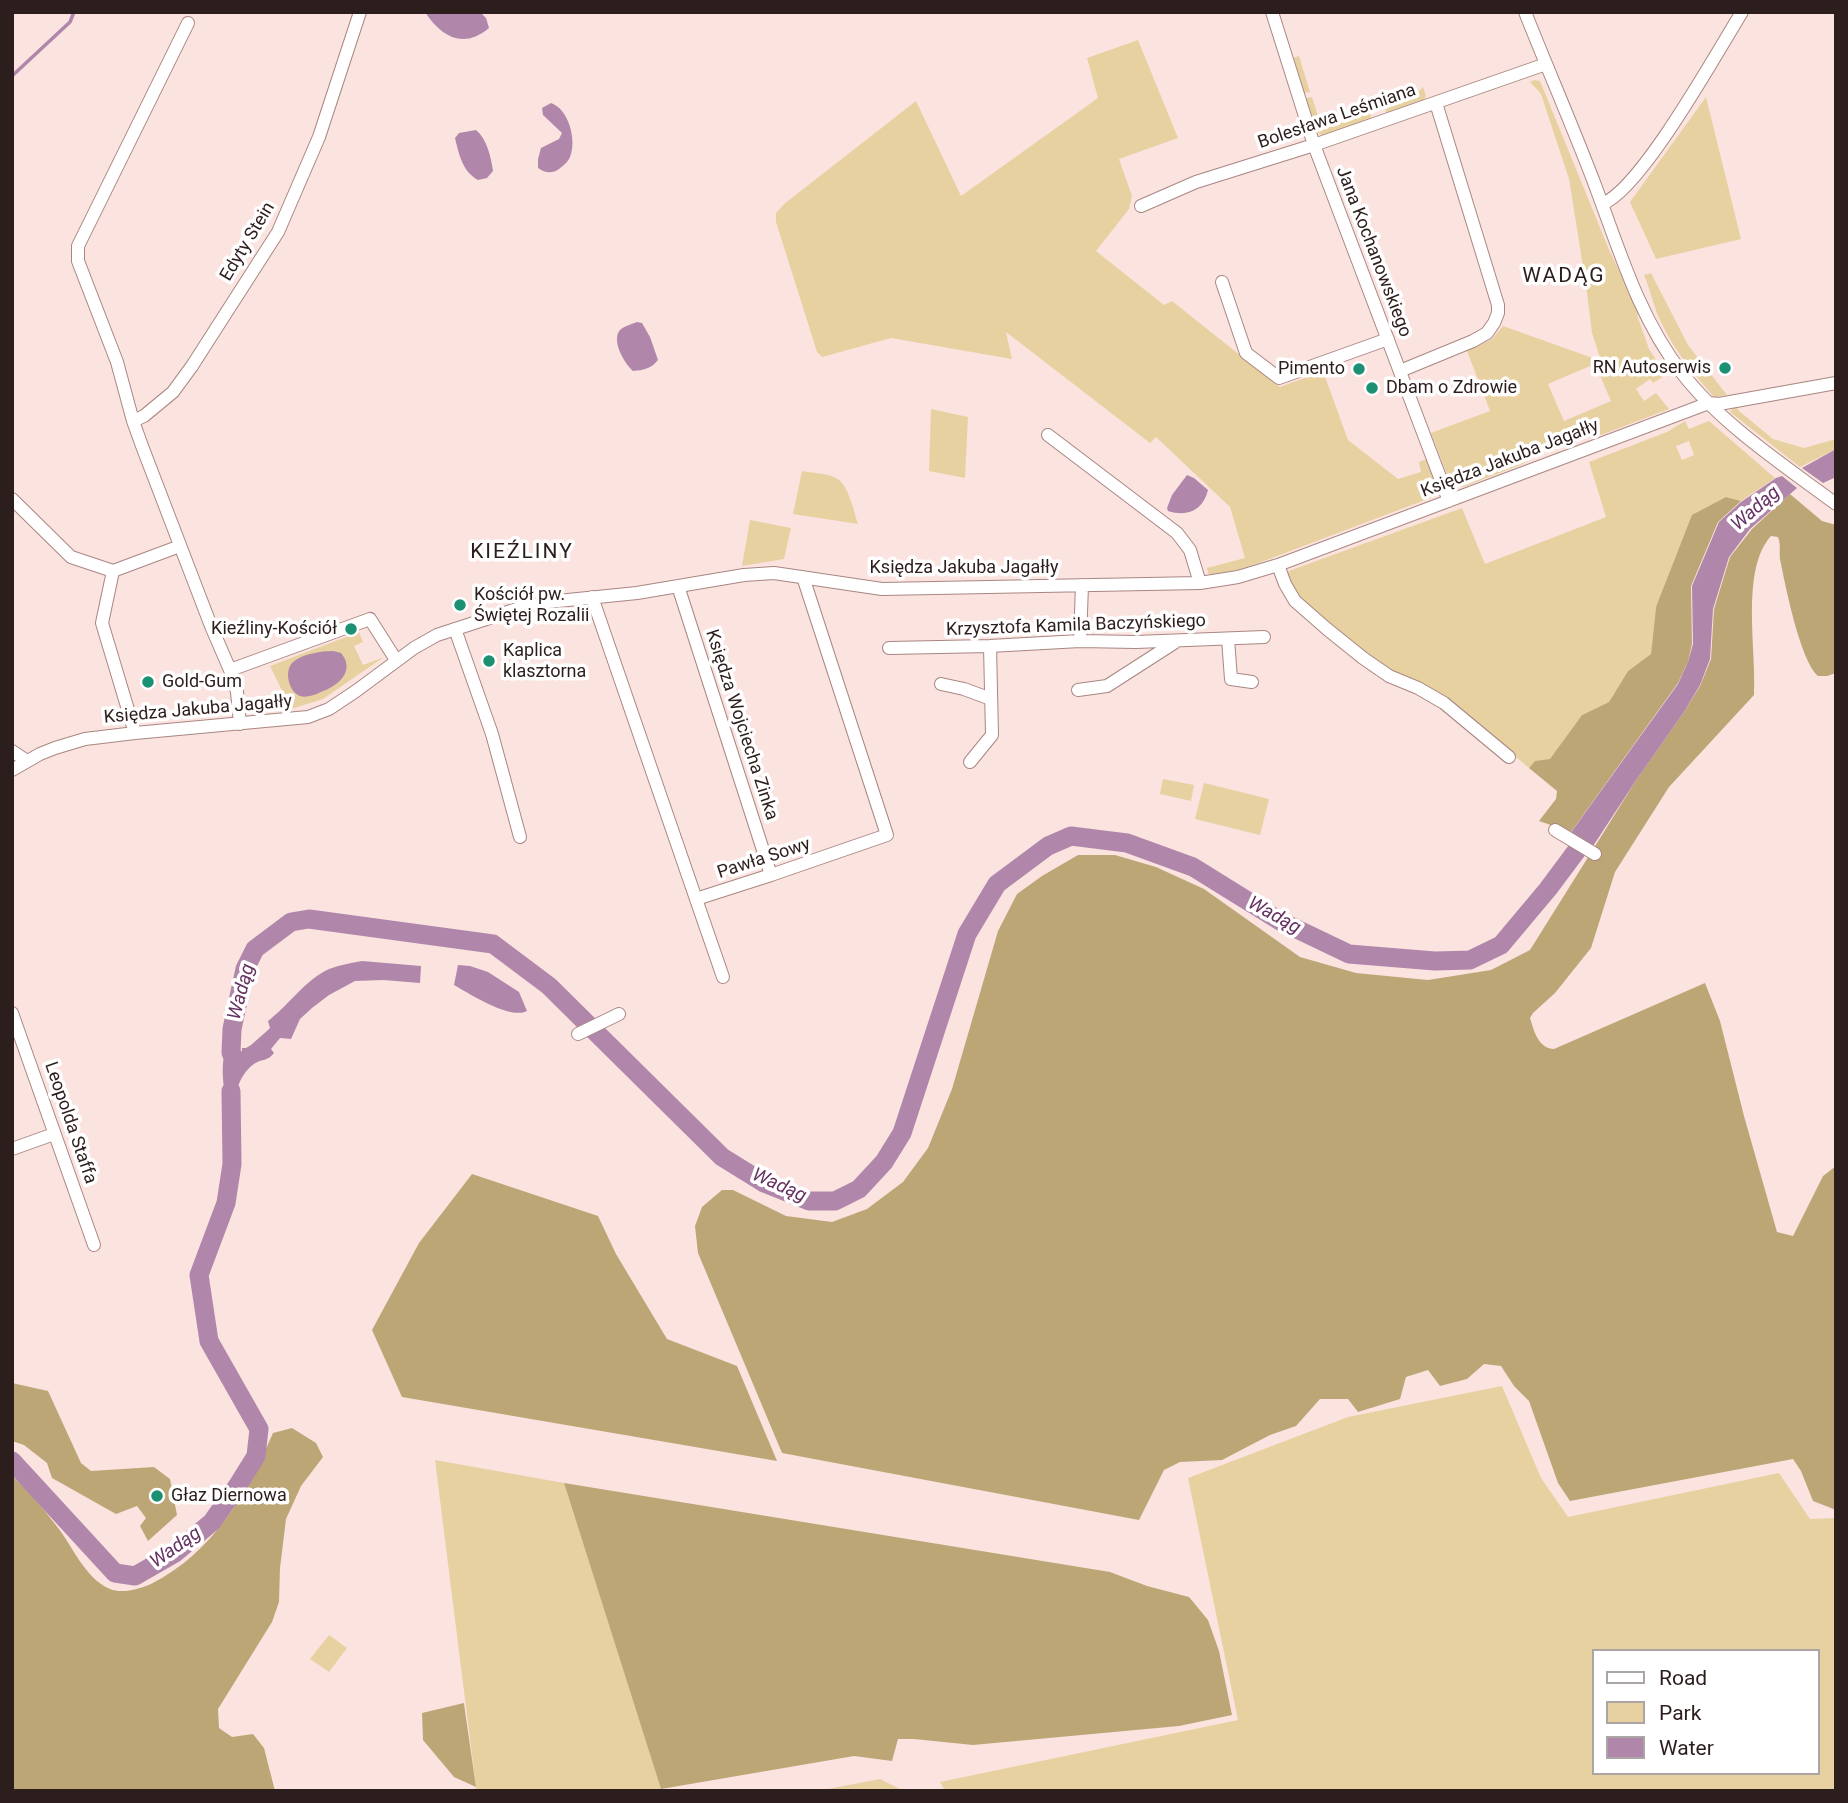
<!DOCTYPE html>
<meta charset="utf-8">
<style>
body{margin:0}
#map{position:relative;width:1848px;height:1803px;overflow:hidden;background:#fbe3e0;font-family:Roboto,sans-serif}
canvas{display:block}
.frame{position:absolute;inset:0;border:14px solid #2c1e1d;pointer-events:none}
.legend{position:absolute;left:1592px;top:1649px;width:228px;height:126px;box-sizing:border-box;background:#fff;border:2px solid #aba5a5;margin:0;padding:9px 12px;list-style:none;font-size:21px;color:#2c1e1d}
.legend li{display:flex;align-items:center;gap:14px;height:35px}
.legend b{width:35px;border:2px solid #aba5a5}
</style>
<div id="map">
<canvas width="1848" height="1803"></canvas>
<div class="frame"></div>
<ul class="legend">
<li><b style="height:9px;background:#fff"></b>Road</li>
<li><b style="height:19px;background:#e8d1a1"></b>Park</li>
<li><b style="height:19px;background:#b087ab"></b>Water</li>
</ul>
</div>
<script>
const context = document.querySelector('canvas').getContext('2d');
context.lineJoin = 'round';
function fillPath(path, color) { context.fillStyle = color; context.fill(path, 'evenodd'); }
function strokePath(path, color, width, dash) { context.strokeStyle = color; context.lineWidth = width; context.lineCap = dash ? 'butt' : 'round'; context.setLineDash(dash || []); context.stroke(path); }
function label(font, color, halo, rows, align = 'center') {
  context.font = font + ' Roboto,sans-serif'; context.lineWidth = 7; context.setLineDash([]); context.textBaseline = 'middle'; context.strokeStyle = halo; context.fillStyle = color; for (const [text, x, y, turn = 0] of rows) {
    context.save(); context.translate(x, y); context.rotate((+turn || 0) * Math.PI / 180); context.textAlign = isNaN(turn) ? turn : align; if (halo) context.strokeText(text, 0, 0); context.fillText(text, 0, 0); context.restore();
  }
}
fillPath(new Path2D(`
 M1138 40 1178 138 1119 159 1132 196 1129 209 1096 251 1164 305 1172 301 1280 387 1323 371 1348 440 1398 479 1421 472 1419 462 1427 459 1437 486 1433 497 1248 567 1228 572 1209 575 1207 568 1245 558 1230 507 1156 437 1150 443 1006 332 1012 359 891 338 822 357 817 352 776 222V213L784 204 916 101 961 196 1098 98 1087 58Z
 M1299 56 1310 92 1304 93 1293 58Z
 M1534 80 1540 81 1610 252 1640 313 1637 315 1649 349 1666 375 1653 383 1650 379 1636 389 1644 401 1656 393 1669 409 1601 435 1575 440 1540 453 1523 464 1463 487H1457L1451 485 1431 433 1490 411 1467 351 1492 339 1503 326 1601 361 1592 333 1586 285 1569 179 1541 94 1530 82ZM1595 364 1611 401 1564 421 1548 384Z
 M1423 87 1426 96 1423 102 1387 115 1385 108 1410 100Z
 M1312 97 1318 116 1329 127 1370 113 1372 120 1323 136 1316 131 1306 98Z
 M1706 97 1741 239 1656 259 1630 202Z
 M1651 273 1688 345 1727 395 1714 397C1695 375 1676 353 1663 326 1654 310 1651 291 1644 275Z
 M1737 406 1738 410 1773 439 1804 448 1836 439V449L1800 467 1730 412 1734 407Z
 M931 409 968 417 965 478 929 471Z
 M1685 421 1689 429 1709 421 1775 478 1741 501 1726 497 1656 607 1651 654 1628 671 1609 702 1582 715 1550 760 1535 761 1529 768 1447 699 1391 672 1322 619 1298 598 1286 572 1462 508 1485 564 1606 517 1589 462 1667 432ZM1689 441 1694 455 1682 460 1676 446Z
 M802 471C812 473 826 473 836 478 848 483 854 512 858 524L793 514Z
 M750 520 791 528 784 559 742 566Z
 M359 632 363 642 354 646 363 665 384 657 323 699 291 709 270 666Z
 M1163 779 1194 785 1191 801 1160 794Z
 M1204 783 1269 799 1260 835 1195 819Z
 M1502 1386 1541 1478 1568 1517 1779 1473 1810 1519 1836 1518V1791H945L940 1782 1238 1720 1188 1478 1348 1417ZM1594 1651H1818V1773H1594Z
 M435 1460 564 1483 662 1791H475L476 1787Z
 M329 1635 347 1648 329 1672 310 1659Z
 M880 1779 904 1791H817Z`), '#e8d1a1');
fillPath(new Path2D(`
 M1790 494 1822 521 1836 525V673L1827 676H1818C1800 660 1785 584 1780 559 1779 551 1781 544 1778 537L1771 536C1740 570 1757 651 1754 695L1669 787 1615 872 1591 948 1555 993 1533 1013 1530 1018C1534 1031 1538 1048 1554 1049L1705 983 1720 1021 1744 1116 1777 1232 1793 1236 1823 1176 1836 1166V1510L1813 1501 1801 1471 1793 1459 1570 1501 1558 1483 1529 1401 1514 1386 1501 1366 1484 1364 1467 1379 1440 1386 1428 1370 1406 1377 1400 1399 1358 1412 1348 1399H1320L1296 1426 1270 1435 1222 1460 1180 1462 1164 1470 1139 1520 782 1453 698 1253 695 1226 702 1207 722 1190H733L786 1216 832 1222 867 1209 903 1182 928 1148 952 1089 998 931 1017 894 1042 876 1078 855H1115L1156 867 1204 889 1300 957 1356 973 1428 980 1491 970 1530 950 1637 779 1684 712 1700 686 1711 659 1714 609 1730 557 1752 529Z
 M1726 497 1741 501 1718 522 1691 586 1692 644 1688 662 1678 683 1571 832 1539 821 1556 799 1557 791 1529 768 1535 761 1550 759 1582 715 1609 702 1628 671 1651 654 1656 607 1692 515Z
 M472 1174 598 1216 616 1254 667 1339 737 1366 777 1461 402 1397 372 1330 419 1243Z
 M12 1383 48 1391 81 1463 91 1471 154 1467 170 1479 177 1515 148 1541 140 1526 146 1518 137 1506 116 1514 52 1478 47 1463 24 1445 12 1441Z
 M292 1428 316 1443 323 1457 301 1486 286 1519 280 1568 279 1602 272 1622 218 1709 219 1728 232 1737 253 1734 264 1748 275 1791H12V1476C28 1490 42 1507 55 1524 72 1544 84 1578 110 1589 122 1594 140 1589 151 1584 214 1552 246 1494 273 1433Z
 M564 1483 1110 1572 1147 1586 1189 1597 1208 1620 1219 1651 1232 1715 1179 1726 973 1745 914 1739H898L892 1761 854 1756 661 1789Z
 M464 1703 465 1711 476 1787 454 1777 423 1740 422 1713Z`), '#bda676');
fillPath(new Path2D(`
 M425 12H480L486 18 489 28C464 49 442 38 425 12Z
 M551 103C569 109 577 141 570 157 568 162 563 166 559 169 552 174 545 173 538 168V159L541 148 559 139 562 133 543 115 542 108Z
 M476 130C487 139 491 157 493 171L487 178 478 180C463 172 459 155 455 138L459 133Z
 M637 322 642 323 650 337 658 360C651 369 643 370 633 371 624 363 610 339 621 329 625 326 632 324 637 322Z
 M1836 449V477L1823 483 1802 468Z
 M1187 475 1194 478 1208 490C1203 511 1187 517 1168 511L1167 508 1172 495Z
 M1782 476 1797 488 1750 529 1729 557 1713 609 1710 659 1700 685 1684 712 1637 779 1593 846 1572 834V831L1678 684 1688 662 1693 644 1692 586 1719 522 1741 502 1776 478Z
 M333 651 341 653C347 660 349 669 343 677 338 684 329 689 321 692 315 695 306 698 300 696 289 692 284 672 292 663 301 654 321 651 333 651Z
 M362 961 421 966 420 983 383 980 355 981 329 995 312 1008 300 1019 291 1039 280 1038 271 1049 274 1053C267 1062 263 1058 254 1064 237 1076 235 1098 230 1117 222 1084 218 1061 232 1029L239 1040V1048L242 1052V1048H246L251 1045 268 1030 270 1028 268 1021C289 1005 305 980 329 969 340 965 351 963 362 961Z
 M458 965 470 966 488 972 519 992 527 1011C510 1020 470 994 454 985Z`), '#b087ab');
strokePath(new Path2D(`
 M12 76 70 22 74 12`), '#b087ab', 3.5);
strokePath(new Path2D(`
 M231 1053 232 1029 245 969 255 949 291 922 309 919 493 944 549 986 722 1157 764 1183 809 1201H835L859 1189 884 1162 902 1133 967 934 997 884 1048 846 1071 836 1127 843 1193 867 1280 921 1349 954 1435 961 1470 960 1501 945 1548 889 1592 830
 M12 1461 115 1573 135 1576 175 1553 212 1522 238 1485 256 1456 259 1429 209 1341 199 1275 226 1203 232 1164 231 1091`), '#b087ab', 19);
const minor = new Path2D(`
 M1272 12 1314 145 1449 501
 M1525 12C1548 70 1573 127 1595 185 1619 249 1639 318 1682 373 1721 424 1785 466 1836 504
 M188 23 78 246V261L117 362 133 421 142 446 211 626 230 670 237 692 240 724
 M1602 204C1641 190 1717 52 1742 12
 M1141 206 1196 182 1314 145 1546 64
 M1222 282 1246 353 1279 378 1388 339
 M1400 371 1473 341 1487 333 1494 323 1498 313V305L1436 103
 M133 421 144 416 173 392 192 366 278 232 319 137 360 12
 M1048 435 1177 533 1190 550 1200 583
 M12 499 71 557 113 571 102 623 135 733
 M1278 565 1285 584 1295 601 1327 629 1363 658 1389 676 1418 688 1444 703 1509 757
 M113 571 180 546
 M678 586 771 875
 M592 597 696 899 771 875 887 835 803 577
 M455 629 492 734 520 837
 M1228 639 1231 679 1252 682
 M1080 641 1082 585
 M889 648 990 646 1080 641 1136 642 1264 637
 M230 670 370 619 396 660
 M941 684 964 689 991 699
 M1078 690 1107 686 1177 641
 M12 751 27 761
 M970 762 992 735 990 646
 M12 770 40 754 55 748 85 739 135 733 308 717 329 709 356 691 414 648 437 635 520 608 548 602 637 593 744 575 774 573 882 589 1200 583 1238 577 1278 565 1709 403 1719 404 1836 383
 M1555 830 1595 854
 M696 899 723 977
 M12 1013 94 1245
 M578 1034 619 1014
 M12 1149 54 1134`);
strokePath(minor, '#a98681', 14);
strokePath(minor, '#fff', 12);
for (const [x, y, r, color] of [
 [1725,368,7,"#1b9073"],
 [1359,369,7,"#1b9073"],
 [1372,388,7,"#1b9073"],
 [460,605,7,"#1b9073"],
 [351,629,7,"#1b9073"],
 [489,661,7,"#1b9073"],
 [148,682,7,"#1b9073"],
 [157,1496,7,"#1b9073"]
]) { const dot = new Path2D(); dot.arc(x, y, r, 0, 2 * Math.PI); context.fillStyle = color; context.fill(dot); strokePath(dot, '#fff', 2.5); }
label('18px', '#2c1e1d', '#fff', [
 ["Bolesława Leśmiana",1337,117,-19],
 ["Edyty Stein",248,242,-59],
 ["Jana Kochanowskiego",1373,252,69],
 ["Księdza Jakuba Jagałły",1510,459,-21],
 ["Księdza Jakuba Jagałły",964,568],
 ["Krzysztofa Kamila Baczyńskiego",1076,626,-2],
 ["Księdza Jakuba Jagałły",198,710,-5],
 ["Księdza Wojciecha Zinka",741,725,72],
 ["Pawła Sowy",764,859,-18],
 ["Leopolda Staffa",70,1123,71]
]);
label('18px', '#2c1e1d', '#fff', [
 ["RN Autoserwis",1711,368,"right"],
 ["Pimento",1345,369,"right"],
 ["Dbam o Zdrowie",1386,388],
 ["Kościół pw.",474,595],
 ["Świętej Rozalii",474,616],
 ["Kieźliny-Kościół",337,629,"right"],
 ["Kaplica",503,651],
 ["klasztorna",503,672],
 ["Gold-Gum",162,682],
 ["Głaz Diernowa",171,1496]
], 'left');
label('italic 19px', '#653161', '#fff', [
 ["Wadąg",1756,509,-41],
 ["Wadąg",1274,916,29],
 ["Wadąg",242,992,-75],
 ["Wadąg",779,1186,24],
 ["Wadąg",176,1548,-35]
]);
context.letterSpacing = '2px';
label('21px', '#2c1e1d', '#fff', [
 ["WADĄG",1564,277],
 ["KIEŹLINY",522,553]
]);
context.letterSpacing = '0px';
</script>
